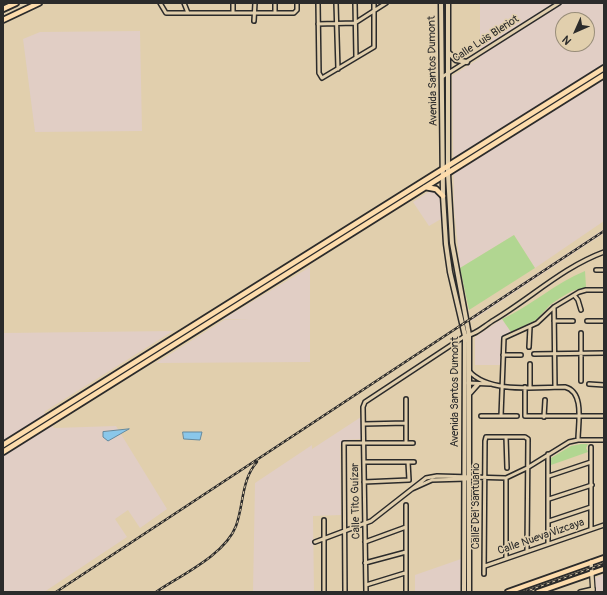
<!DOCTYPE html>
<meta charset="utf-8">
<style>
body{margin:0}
#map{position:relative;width:607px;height:595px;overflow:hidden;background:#e1cfad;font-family:Pangolin,sans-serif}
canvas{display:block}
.frame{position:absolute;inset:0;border:4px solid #2b2b2b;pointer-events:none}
.north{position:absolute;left:555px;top:12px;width:40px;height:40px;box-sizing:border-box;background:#e1cfad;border:1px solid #988d79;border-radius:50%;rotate:225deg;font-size:11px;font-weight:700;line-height:16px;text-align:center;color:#2b2b2b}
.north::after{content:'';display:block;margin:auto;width:14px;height:18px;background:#2b2b2b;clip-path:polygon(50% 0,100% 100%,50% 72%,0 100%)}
</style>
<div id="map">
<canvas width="607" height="595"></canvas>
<div class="frame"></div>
<div class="north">N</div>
</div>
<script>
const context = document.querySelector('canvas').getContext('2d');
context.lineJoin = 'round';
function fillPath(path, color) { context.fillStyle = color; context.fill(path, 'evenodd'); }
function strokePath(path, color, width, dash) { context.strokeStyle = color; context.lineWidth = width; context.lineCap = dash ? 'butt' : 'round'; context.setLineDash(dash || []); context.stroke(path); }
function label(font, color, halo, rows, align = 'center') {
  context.font = font + ' Pangolin,sans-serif'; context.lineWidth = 3; context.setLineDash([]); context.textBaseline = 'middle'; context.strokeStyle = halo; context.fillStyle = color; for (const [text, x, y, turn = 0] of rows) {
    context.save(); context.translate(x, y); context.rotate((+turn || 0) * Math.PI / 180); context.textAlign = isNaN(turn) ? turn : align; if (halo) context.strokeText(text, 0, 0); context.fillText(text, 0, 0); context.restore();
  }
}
fillPath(new Path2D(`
 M480 3H604V221L535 268 514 235 460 268 454 208 452 76 480 58ZM563 20H587V44H563Z
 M140 31 142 131 35 132 23 39 40 32Z
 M433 189 440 195 441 219 429 226 413 202Z
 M604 229V233L471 321V317Z
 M310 267V362L156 363 224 320H249L223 319Z
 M502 319 511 332 505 335 500 340V365H475V337Z
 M173 331 44 412 54 428 116 426 167 509 140 528 128 510 115 519 127 537 44 592H3V333Z
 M361 417 362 439 346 440 342 442 340 446 341 515 313 516 314 592H253L255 483 312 445V449Z
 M461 559 460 592H415V575Z
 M604 574V592H596L595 578Z`), '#e1cec5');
fillPath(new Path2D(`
 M514 235 535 268 469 310 460 268Z
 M585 271 586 287 572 291 560 298 550 305 536 320 511 332 502 319C531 306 555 283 585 271Z
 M581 444H588L586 448 588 452 551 465V458L571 446Z`), '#b1d691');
const water = new Path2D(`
 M129 429 108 441 103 437V432Z
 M183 432H202L200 440 184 439Z`);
fillPath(water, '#8ac7ea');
strokePath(water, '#64899e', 1);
const minor = new Path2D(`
 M160 3 166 13H294L297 10V3
 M184 3 188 13
 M233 3V12
 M275 3V12
 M318 3 319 73 322 78 374 47V3
 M336 3 338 69
 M355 3 356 57
 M254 21 255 3
 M318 24 355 23 386 3
 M442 77 559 3
 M596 270H604
 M574 295 578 300 581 310
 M554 307 555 387
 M554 321H573
 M587 321H604
 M529 347 530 327
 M534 354 604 353
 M503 355H521
 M469 371C489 394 538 387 565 387 585 392 578 424 578 440
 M581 381V333
 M468 383 490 384
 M589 384 604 385
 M525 387V416H604
 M530 387V364
 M481 416H517
 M501 416 504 338 537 323 554 307 579 292 586 290H604
 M544 417 545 400
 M364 424 406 423
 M506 437 507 468
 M406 442V399
 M591 447V529
 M548 454V544
 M365 462H414
 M408 462 409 480
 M549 476 591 462
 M506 478V558
 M364 482 409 480
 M412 489 432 480 466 479
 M549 499 592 485
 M549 521 591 507
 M315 542 371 521 426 478 437 476 506 478 527 468 569 442 578 440H604
 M365 542 406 527
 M365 563 406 552
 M485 566 604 525
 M484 574 485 441 486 437H525L528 439 527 551
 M366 585 405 573
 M324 592V520
 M345 592 344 443H413
 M366 592 363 407 365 402 465 336C476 335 484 326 494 320 531 298 563 267 604 252
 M406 592V505
 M580 592 593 589`);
const tertiary = new Path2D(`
 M591 562 593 592`);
const secondary = new Path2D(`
 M441 3 443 196 446 244 450 272 465 336 464 592
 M448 3V174L452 243 469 335V592
 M449 53 456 60 467 62
 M470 393 478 384`);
const primary = new Path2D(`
 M3 9 16 3
 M3 20 39 3
 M425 187 436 189 443 196
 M3 445 604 68
 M3 452 604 75
 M508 592 604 558
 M538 592 604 569`);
strokePath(minor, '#2b2b2b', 6);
strokePath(tertiary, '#2b2b2b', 6);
strokePath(secondary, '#2b2b2b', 7);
strokePath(primary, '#2b2b2b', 8);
strokePath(minor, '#e1cfad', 3);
strokePath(tertiary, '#e1cfad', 3.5);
strokePath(secondary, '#e1cfad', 4);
strokePath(primary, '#fddcac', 4.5);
const rail = new Path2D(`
 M56 592 604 231
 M156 592C181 575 225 555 236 526 244 504 241 480 257 462
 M524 592 604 564`);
strokePath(rail, '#2b2b2b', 2.5);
strokePath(rail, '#e1cfad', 1, [3]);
label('11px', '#2b2b2b', '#e1cfad', [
 ["Calle Luis Bleriot",486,39,-33],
 ["Avenida Santos Dumont",433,71,-91],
 ["Avenida Santos Dumont",455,392,-90],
 ["Calle Tito Guízar",356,501,-91],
 ["Calle Del Santuario",476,506,-90],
 ["Calle Nueva Vizcaya",541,537,-19]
]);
</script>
